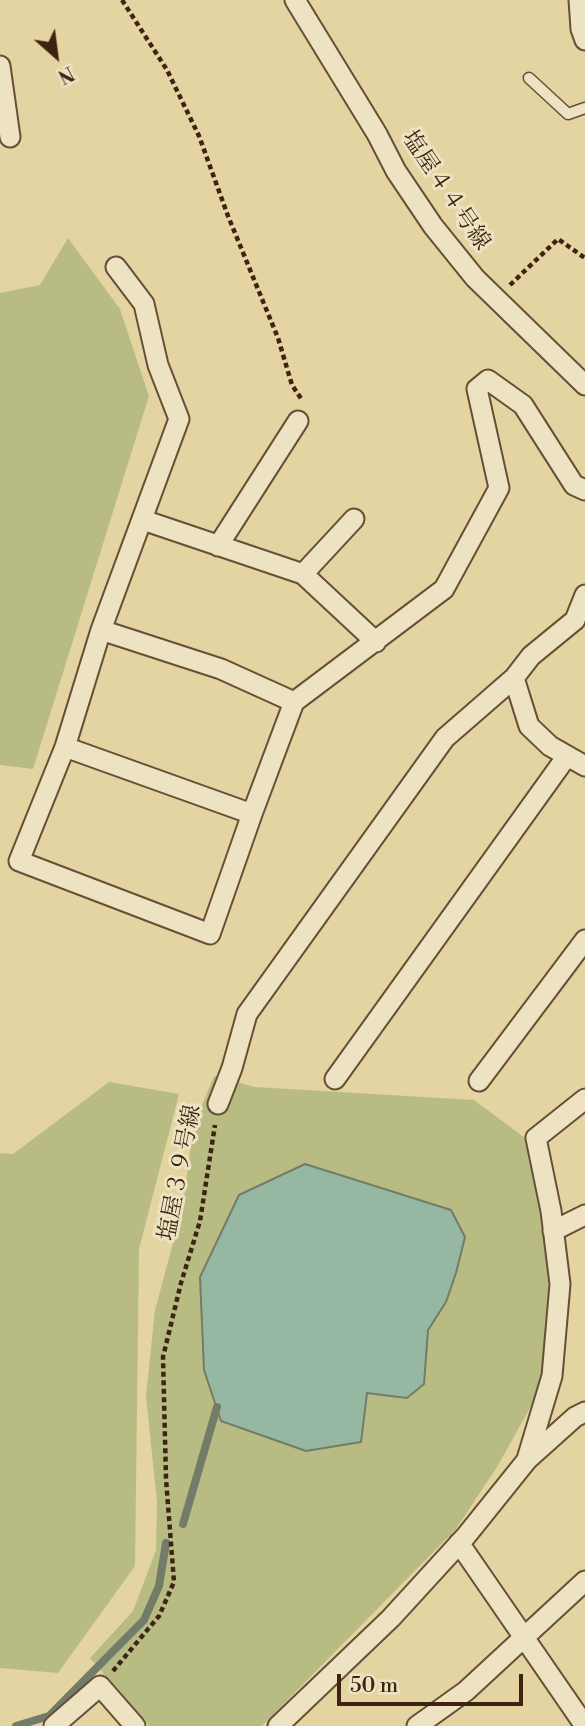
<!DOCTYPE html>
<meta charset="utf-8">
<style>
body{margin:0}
#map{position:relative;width:585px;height:1726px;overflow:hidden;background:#e3d4a1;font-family:"Libre Bodoni",serif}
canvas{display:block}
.north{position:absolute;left:21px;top:21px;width:70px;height:70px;-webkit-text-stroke:5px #ede3c2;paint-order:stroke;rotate:152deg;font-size:19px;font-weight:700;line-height:28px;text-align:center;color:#3e2313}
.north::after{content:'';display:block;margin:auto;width:24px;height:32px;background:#3e2313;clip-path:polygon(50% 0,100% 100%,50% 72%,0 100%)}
.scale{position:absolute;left:337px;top:1674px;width:186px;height:32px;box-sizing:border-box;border:4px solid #3e2313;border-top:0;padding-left:9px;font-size:21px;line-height:24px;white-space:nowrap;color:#3e2313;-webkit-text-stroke:5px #ede3c2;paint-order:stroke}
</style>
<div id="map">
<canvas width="585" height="1726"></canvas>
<div class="north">N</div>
<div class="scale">50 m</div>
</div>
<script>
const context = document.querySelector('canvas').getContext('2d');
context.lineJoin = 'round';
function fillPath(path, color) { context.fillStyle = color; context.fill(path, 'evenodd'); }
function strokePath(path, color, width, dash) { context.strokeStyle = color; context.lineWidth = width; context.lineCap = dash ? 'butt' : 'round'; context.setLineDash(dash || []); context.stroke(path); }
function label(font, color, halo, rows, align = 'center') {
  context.font = font + ' "Libre Bodoni","Noto Serif JP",serif'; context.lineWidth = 6; context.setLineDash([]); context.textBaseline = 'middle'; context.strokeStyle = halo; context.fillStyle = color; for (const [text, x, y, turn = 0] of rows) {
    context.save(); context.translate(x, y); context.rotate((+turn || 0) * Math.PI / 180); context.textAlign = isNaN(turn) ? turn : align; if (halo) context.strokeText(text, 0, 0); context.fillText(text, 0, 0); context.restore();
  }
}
fillPath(new Path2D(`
 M68 238 120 309 149 396 33 769 0 765V293L40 285Z
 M214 1076 255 1087 474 1100 525 1138 540 1199 547 1241 549 1333 539 1392 497 1467 456 1529 262 1726H149L90 1658 133 1611 156 1550 157 1502 146 1396 155 1310 183 1206 193 1127Z
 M109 1082 179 1094 139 1249 135 1566 58 1673 0 1668V1153L13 1154Z`), '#b8bc82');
const water = new Path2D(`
 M305 1164 451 1210 465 1237 456 1273 446 1302 428 1330 424 1384 407 1398 367 1393 361 1442 306 1451 221 1421 204 1370 200 1277 239 1195Z`);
fillPath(water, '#96b8a2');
strokePath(water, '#737c69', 2);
strokePath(new Path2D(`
 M183 1524 217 1407
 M16 1726 49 1716 144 1620 159 1586 166 1543`), '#737c69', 8);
const service = new Path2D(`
 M529 78 568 114 585 108`);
const minor = new Path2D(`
 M295 0 377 134 396 171 433 226 475 278 585 385
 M579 0 581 29 585 40
 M0 66 10 137
 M116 267 144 304 158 365 179 419 101 630 65 747 19 861 210 934 252 814 294 702 444 589 499 488 477 389 488 380 523 405 574 485 585 490
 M143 520 303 574 376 642
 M218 546 298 421
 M303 574 354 519
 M101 630 221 669 294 702
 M514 678 529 726 550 746 585 766
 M65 747 252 814
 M335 1079 567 756
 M479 1081 585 940
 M218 1104 232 1068 247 1014 445 738 514 678 531 656 575 620 585 595
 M553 1231 585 1215
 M527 1459 552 1376 560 1284 551 1211 536 1138 585 1099
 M459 1543 585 1726
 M54 1726 100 1686 135 1726
 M278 1726 391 1618 466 1536 527 1460 575 1417 585 1412
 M417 1726 466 1691 585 1581`);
strokePath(service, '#674f36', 13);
strokePath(minor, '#674f36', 23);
strokePath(new Path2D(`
 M122 0 167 70 199 136 228 216 278 338 292 385 302 400
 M510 285 558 239 585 258
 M113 1671 159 1616 174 1582 166 1479 163 1357 181 1283 200 1221 215 1125`), '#3e2313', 4.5, [5, 3.5]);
strokePath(service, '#ede3c2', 10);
strokePath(minor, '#ede3c2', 19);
label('23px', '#3e2313', '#ede3c2', [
 ["塩屋４４号線",445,191,56],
 ["塩屋３９号線",181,1173,-79]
]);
</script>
